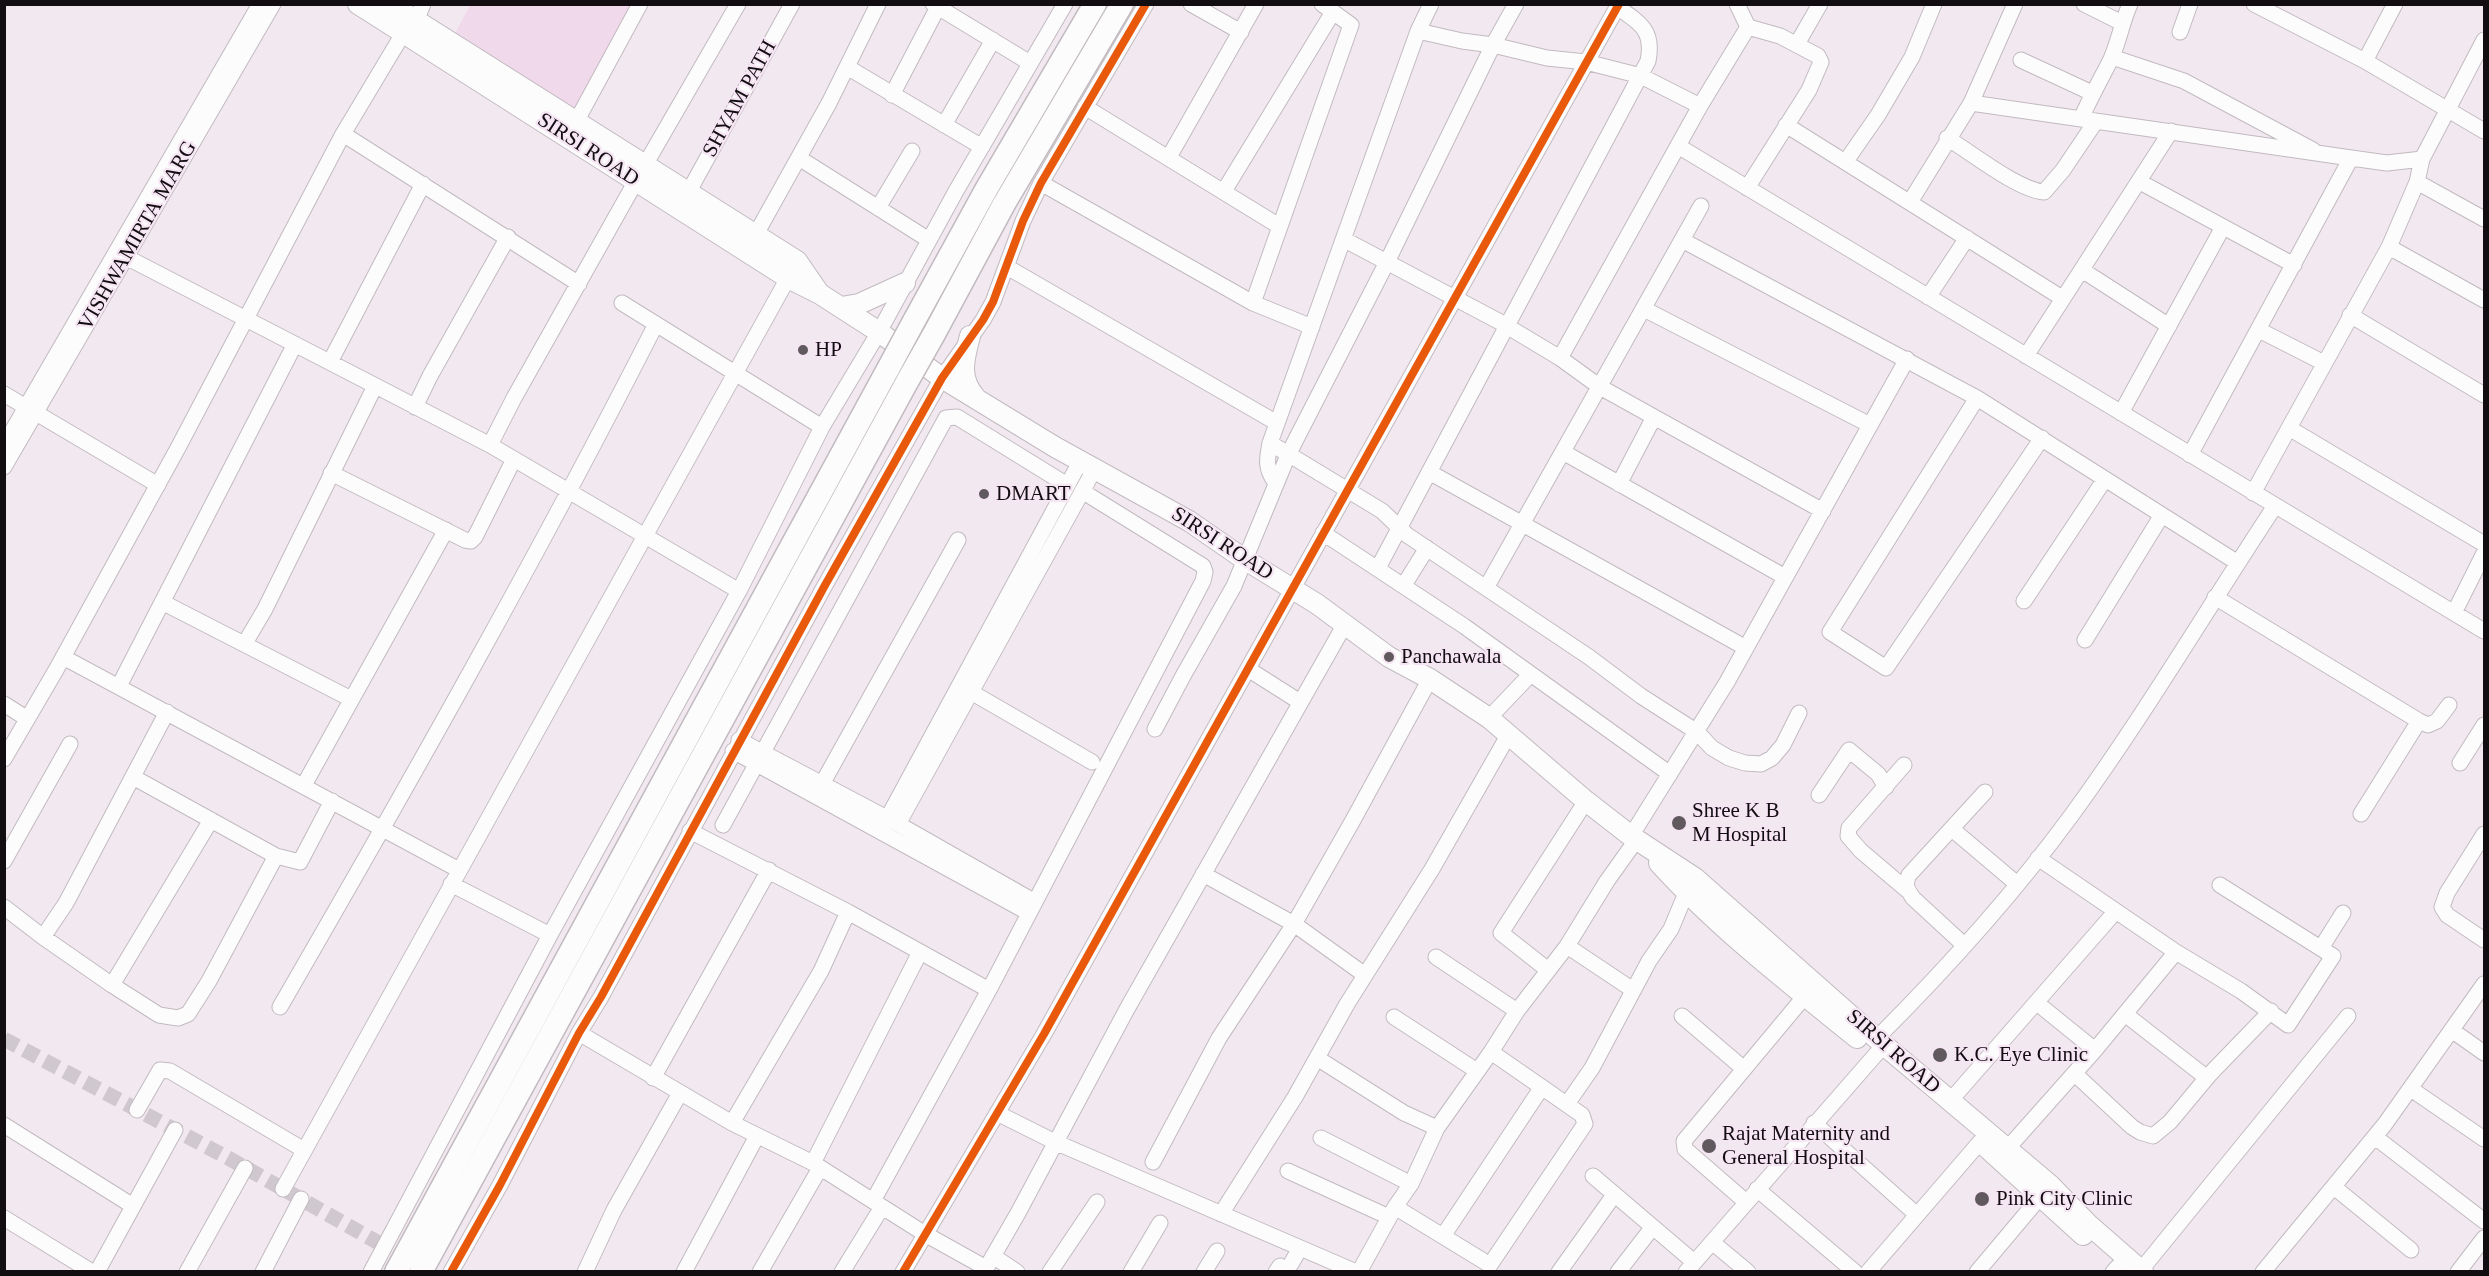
<!DOCTYPE html>
<style>
body{margin:0}
#map{position:relative;width:2489px;height:1276px;overflow:hidden;background:#f2e9f0;font-family:Georgia,serif}
canvas{display:block}
.frame{position:absolute;inset:0;border:6px solid #120d11;pointer-events:none}
</style>
<div id="map">
<canvas width="2489" height="1276"></canvas>
<div class="frame"></div>
</div>
<script>
const context = document.querySelector('canvas').getContext('2d');
context.lineJoin = 'round';
function fillPath(path, color) { context.fillStyle = color; context.fill(path, 'evenodd'); }
function strokePath(path, color, width, dash) { context.strokeStyle = color; context.lineWidth = width; context.lineCap = dash ? 'butt' : 'round'; context.setLineDash(dash || []); context.stroke(path); }
function label(font, color, halo, rows, align = 'center') {
  context.font = font + ' Georgia,serif'; context.lineWidth = 4.5; context.setLineDash([]); context.textBaseline = 'middle'; context.strokeStyle = halo; context.fillStyle = color; for (const [text, x, y, turn = 0] of rows) {
    context.save(); context.translate(x, y); context.rotate((+turn || 0) * Math.PI / 180); context.textAlign = isNaN(turn) ? turn : align; if (halo) context.strokeText(text, 0, 0); context.fillText(text, 0, 0); context.restore();
  }
}
fillPath(new Path2D(`
 M470 5H645L582 116 453 37Z`), '#f1d9ec');
strokePath(new Path2D(`
 M4 1039 230 1159 384 1246`), '#d0c8cf', 15, [15, 8]);
const minor = new Path2D(`
 M933 4 1030 63
 M1191 4 1241 32
 M1737 4 1748 27
 M2084 4 2122 23
 M2254 4 2365 61 2484 131
 M416 21 423 4
 M1418 31 1462 41 1493 45 1547 58 1586 62 1641 76 1700 106
 M2180 32 2190 4
 M1797 44 1820 4
 M2112 57 2184 81 2313 150
 M2021 60 2092 93
 M2365 61 2395 4
 M847 67 982 147
 M892 95 938 7
 M1971 103 2351 158 2387 163 2422 159
 M1085 107 1279 226
 M2081 119C2090 98 2101 79 2111 59 2119 41 2122 22 2130 4
 M576 122 640 4
 M944 125 993 40
 M1786 125 2062 298
 M343 134 579 284
 M1947 138C1972 153 2018 190 2044 192L2063 170 2096 121
 M1678 146 2484 631
 M1169 157 1256 4
 M799 158 929 240
 M1846 161 1878 115 1912 57 1934 4
 M645 165 738 4
 M2140 182 2294 265
 M2417 182 2484 219
 M1041 183 1253 303 1312 327
 M1747 188 1809 90 1821 62 1818 56 1780 36 1748 27
 M1224 191 1333 12
 M688 193 792 4
 M1910 202 1971 103 2015 4
 M878 208 912 151
 M1345 240 1500 322 1560 358 1600 387 1823 511
 M1682 240 1977 398 2238 563
 M751 243 829 103 878 4
 M2389 247 2484 300
 M126 257 490 445 739 591
 M1007 267 1277 423
 M2082 270 2169 326
 M1928 297 1967 238
 M622 303 822 427
 M1253 303 1351 25 1322 4
 M1644 309 1870 425
 M2350 315 2484 395
 M2259 330 2324 363
 M2026 356 2171 131
 M1560 358 1700 106 1748 27
 M330 362 423 184
 M4 394 158 485
 M1977 398 1830 632 1886 668 2042 438
 M415 407 430 376 508 237
 M2121 413 2223 227
 M2289 428 2484 544
 M1270 443 1382 511 1407 535 1589 657 1641 696 1697 732 1712 748 1729 758 1745 763 1761 764 1772 758 1783 745 1799 713
 M4 445 260 4
 M490 445 514 398 636 181
 M1563 452 1785 577
 M2190 455 2351 158
 M4 467 273 4
 M1429 472 1746 648
 M331 473 465 540 471 541 475 537 514 459
 M1275 482C1265 468 1267 459 1270 443L1418 31 1431 4
 M1619 484 1654 417
 M2253 493 2389 247 2417 182 2422 159 2484 40
 M1323 533 1464 626 1670 774
 M1378 568 1648 61C1654 31 1641 23 1617 7
 M1404 585 1427 548
 M1486 588 1701 206
 M2215 597 2419 721 2428 725 2437 721 2449 705
 M2024 601 2105 479
 M162 602 351 699
 M2454 613 2484 553
 M2085 640 2162 515
 M245 643 265 609 375 386
 M63 657 459 870
 M1248 669 1300 702
 M119 686 295 344
 M971 692 1092 762
 M4 704 26 718
 M1489 718 1530 675
 M1155 729 1183 676 1234 586 1289 453 1387 262 1493 45 1516 4
 M739 740 898 824 1035 902
 M733 751 1029 913
 M4 759 56 670 179 446 343 134 404 32
 M2460 763 2484 725
 M1904 765 1849 828 1848 836 1861 851 1907 890
 M133 777 276 856 300 862 332 801
 M822 784 958 540
 M304 785 446 530
 M1819 795 1849 750 1878 774 1886 787
 M2361 814 2419 721
 M887 819 1080 462
 M898 824 1094 470
 M723 825 946 418 957 417 1067 485
 M1952 829 2017 884
 M690 831 848 912 989 990
 M2484 834 2447 893 2442 907 2447 915 2484 940
 M1631 836 1727 682 1907 359
 M2038 858 2176 952 2241 991 2288 1025 2333 956 2220 885
 M4 861 70 744
 M1203 874 1294 924 1365 975
 M451 884 550 935
 M4 907 43 937 112 985 159 1015 178 1018 188 1014 209 981 276 856
 M43 937 66 903 167 712
 M1964 945 1913 898C1907 889 1904 885 1909 875L1985 792
 M1567 946 1633 990
 M2321 948 2343 913
 M1436 957 1517 1011
 M1548 970 1501 933 1586 801
 M112 985 211 820
 M2037 1003 2095 1050
 M280 1007C410 782 538 556 656 324
 M2125 1014 2207 1078
 M1682 1016 1744 1069
 M1394 1017 1477 1071
 M2453 1031 2484 1053
 M579 1033 732 1123 813 1163 925 1234 986 1268
 M1877 1038C1946 969 2013 895 2071 816 2144 716 2207 609 2275 506
 M1317 1058 1404 1113 1437 1128
 M2075 1074 2132 1127 2140 1132 2153 1136 2170 1122 2210 1074 2271 1011
 M653 1078 769 870
 M2411 1089 2484 1139
 M1950 1101 2116 911
 M1567 1104 1592 1068 1649 961 1671 929 1686 893
 M137 1110 160 1070 170 1071 304 1150
 M997 1113 1055 1142 1356 1272
 M732 1123 821 971 848 912
 M1814 1123 1917 1215
 M4 1125 133 1206
 M2375 1137 2484 1221
 M1321 1138 1411 1184
 M2007 1149 2095 1050 2176 952
 M1153 1162 1219 1038 1294 924 1352 822 1430 679
 M813 1163 920 952
 M1288 1171 1389 1217
 M1593 1176 1694 1262
 M2334 1187 2411 1250
 M283 1189 788 278
 M1757 1189 1855 1272
 M873 1201 989 990 1203 581 1205 572 1203 566 1082 491
 M1746 1202 1685 1149 1684 1141 1805 996
 M1395 1207 1490 1265 1585 1124 1582 1115 1491 1052
 M1221 1214 1295 1097 1347 1004 1432 869 1509 734
 M4 1218 92 1272
 M1443 1236 1542 1087
 M1712 1242 1748 1272
 M993 1256 1017 1272
 M1291 1264 1300 1248
 M2141 1270 2348 1016
 M97 1272 175 1130
 M187 1272 245 1168
 M263 1272 301 1199
 M371 1272 550 935 739 591 822 427 879 332 956 191 1065 4
 M451 1272 500 1185 579 1033 601 997 824 587 942 378 983 320 993 302 1023 221 1041 183 1146 4
 M585 1272 614 1210 680 1093
 M684 1272 757 1136
 M760 1272 820 1168
 M842 1272 882 1207
 M903 1272 1044 1034 1619 4
 M984 1272 1018 1213 1127 1009 1345 624
 M1050 1272 1097 1202
 M1131 1272 1160 1223
 M1204 1272 1217 1251
 M1276 1272 1280 1266
 M1359 1272 1395 1207 1411 1184 1437 1128 1491 1052 1517 1011 1567 946 1607 881 1637 839
 M1559 1272 1614 1195
 M1618 1272 1652 1228
 M1686 1272 1884 1045
 M1868 1272 1980 1142
 M1977 1272 2046 1190
 M2113 1272 2126 1258
 M2263 1272 2385 1124 2484 984
 M2458 1272 2484 1238`);
const major = new Path2D(`
 M358 4 788 278 820 294 879 332 942 378 1055 447 1189 521 1244 559 1317 604 1389 657 1430 679 1489 718 1586 801 1631 836 1695 878 1884 1045 2050 1185 2088 1224 2143 1272
 M390 4 797 261 819 293
 M841 307 859 304 905 283
 M970 336C964 359 958 378 976 398
 M1659 863C1718 928 1789 983 1857 1038
 M1985 1146 2083 1235`);
const highway = new Path2D(`
 M914 321 987 188 1095 4
 M934 334 1004 204 1122 4
 M396 1272 888 369
 M421 1272 908 380`);
strokePath(minor, '#c1babf', 17);
strokePath(major, '#c1babf', 22);
strokePath(highway, '#c1babf', 25);
strokePath(minor, '#fdfcfd', 15);
strokePath(major, '#fdfcfd', 20);
strokePath(highway, '#fdfcfd', 22);
const highwayBridge = new Path2D(`
 M888 369 914 321
 M908 380 934 334`);
strokePath(highwayBridge, '#c1babf', 25, []);
strokePath(highwayBridge, '#fdfcfd', 22);
strokePath(new Path2D(`
 M451 1272 500 1185 579 1033 601 997 824 587 942 378 983 320 993 302 1023 221 1041 183 1146 4
 M903 1272 1044 1034 1619 4`), '#e8590c', 8);
for (const [x, y, r, color] of [
 [803,350,6,"#605a5f"],
 [984,494,6,"#605a5f"],
 [1389,657,6,"#605a5f"],
 [1679,823,8,"#605a5f"],
 [1940,1055,8,"#605a5f"],
 [1709,1146,8,"#605a5f"],
 [1982,1199,8,"#605a5f"]
]) { const dot = new Path2D(); dot.arc(x, y, r, 0, 2 * Math.PI); context.fillStyle = color; context.fill(dot); strokePath(dot, '#f6e5f3', 2); }
label('21px', '#120d11', '#f6e5f3', [
 ["SHYAM PATH",740,99,-61],
 ["SIRSI ROAD",588,150,33],
 ["VISHWAMIRTA MARG",138,236,-60],
 ["SIRSI ROAD",1222,544,33],
 ["SIRSI ROAD",1893,1052,41]
]);
label('21px', '#120d11', '#f6e5f3', [
 ["HP",815,350],
 ["DMART",996,494],
 ["Panchawala",1401,657],
 ["Shree K B",1692,811],
 ["M Hospital",1692,835],
 ["K.C. Eye Clinic",1954,1055],
 ["Rajat Maternity and",1722,1134],
 ["General Hospital",1722,1158],
 ["Pink City Clinic",1996,1199]
], 'left');
</script>
